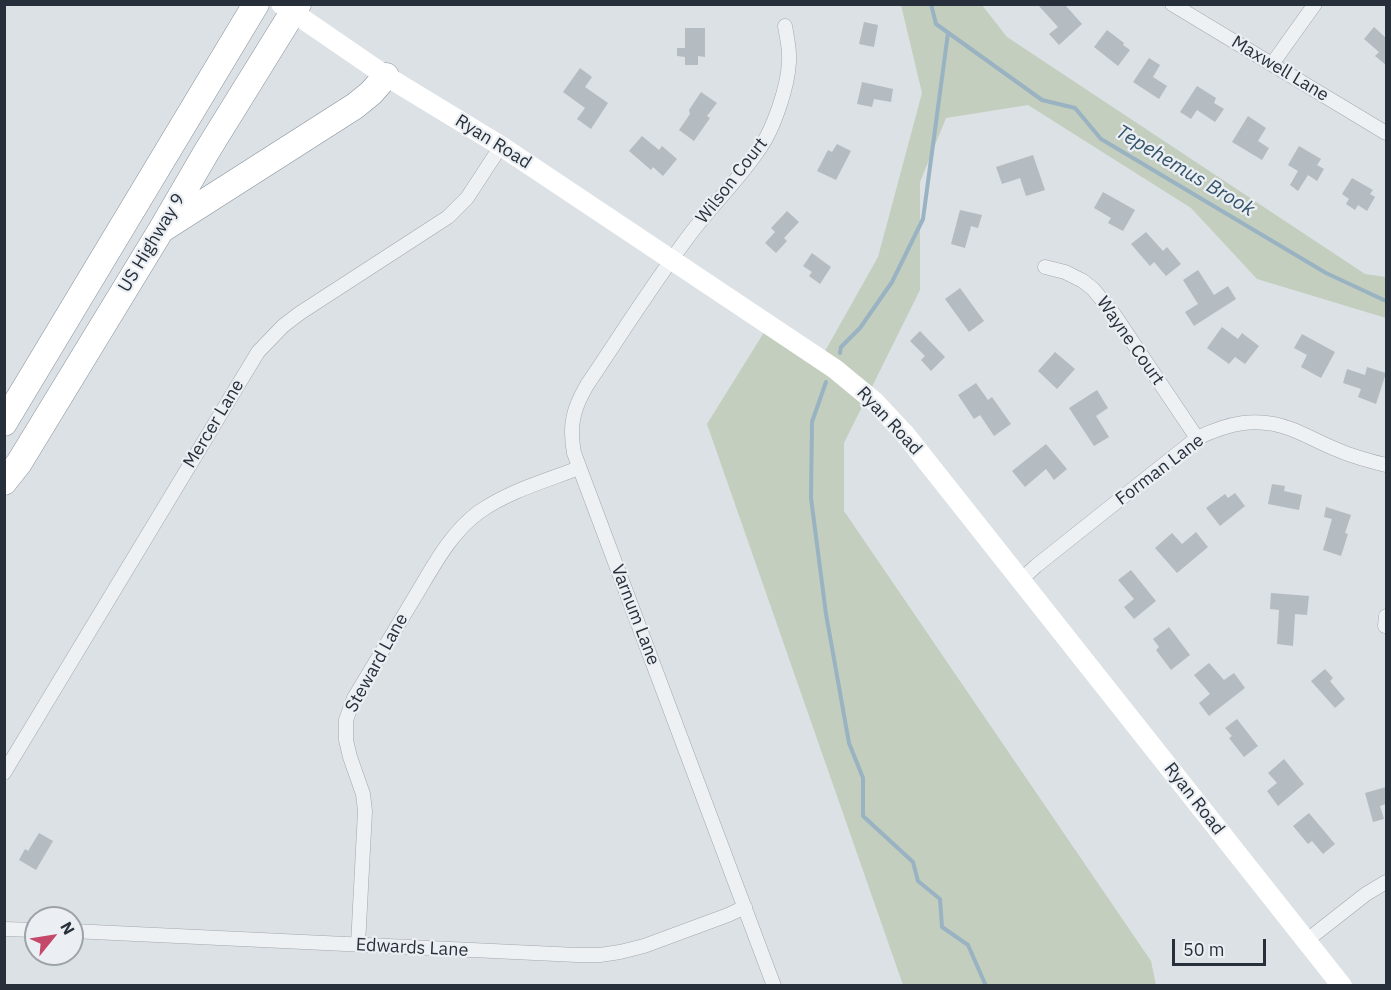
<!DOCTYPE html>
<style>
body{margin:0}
#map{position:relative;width:1391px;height:990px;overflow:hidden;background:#dce1e5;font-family:"IBM Plex Sans",sans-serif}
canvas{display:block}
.frame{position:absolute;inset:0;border:6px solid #27303a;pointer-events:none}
.north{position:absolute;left:24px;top:906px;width:60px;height:60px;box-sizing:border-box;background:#ebeff3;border:2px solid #9da3a9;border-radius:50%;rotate:60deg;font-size:16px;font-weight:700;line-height:24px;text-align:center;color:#27303a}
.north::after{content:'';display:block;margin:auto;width:21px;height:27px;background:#c4486a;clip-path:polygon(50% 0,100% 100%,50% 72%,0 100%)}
.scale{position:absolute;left:1172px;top:939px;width:94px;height:27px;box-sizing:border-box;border:3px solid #27303a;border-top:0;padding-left:8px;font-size:18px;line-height:21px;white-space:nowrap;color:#27303a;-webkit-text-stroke:4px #ebeff3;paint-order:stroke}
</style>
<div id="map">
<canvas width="1391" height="990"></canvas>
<div class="frame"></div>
<div class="north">N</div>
<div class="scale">50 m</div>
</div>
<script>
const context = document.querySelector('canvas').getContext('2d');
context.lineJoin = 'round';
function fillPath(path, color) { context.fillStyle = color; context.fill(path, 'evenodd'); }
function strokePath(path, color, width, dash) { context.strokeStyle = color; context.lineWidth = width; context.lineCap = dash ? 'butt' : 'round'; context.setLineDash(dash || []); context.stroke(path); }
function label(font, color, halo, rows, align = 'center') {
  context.font = font + ' "IBM Plex Sans",sans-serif'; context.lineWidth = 4.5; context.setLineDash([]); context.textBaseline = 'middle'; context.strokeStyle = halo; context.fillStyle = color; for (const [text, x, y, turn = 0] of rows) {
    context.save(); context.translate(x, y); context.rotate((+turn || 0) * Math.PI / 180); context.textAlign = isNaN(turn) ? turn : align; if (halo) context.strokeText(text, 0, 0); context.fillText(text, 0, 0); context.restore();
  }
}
fillPath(new Path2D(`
 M901 5H982L1007 37 1365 274 1386 277V318L1257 279 1191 208 1028 105 946 118 920 182V290L844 443V511L1151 961 1156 985H903L707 424 768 326 820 360 878 257 922 93Z`), '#c4cebe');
strokePath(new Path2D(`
 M931 4 936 24 1042 100 1075 108 1101 139 1326 273 1386 301
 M840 353 841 347 860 328 892 282 923 219 948 33
 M826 382 812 422 811 498 826 614 849 743 863 778V816L913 862 918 881 940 899 942 927 968 945 986 986`), '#99b3c3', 4);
fillPath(new Path2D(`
 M1041 4H1067L1066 6 1082 24 1059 45 1049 34 1058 27 1039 6Z
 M864 22 878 25 874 47 859 44Z
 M1374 27 1386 38V65L1375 56 1379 52 1364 39Z
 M685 28H705V57L698 56V65H685V57L677 56V48H685Z
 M1107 30 1124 43 1123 45 1130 50 1118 66 1094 47Z
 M1149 58 1160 65 1153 77 1167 86 1159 99 1133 82Z
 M580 68 592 77 585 87 608 103 591 129 577 119 585 108 563 92Z
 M862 82 893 89 891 102 874 99 872 107 857 104Z
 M1197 86 1216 98 1214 103 1224 109 1215 122 1197 110 1191 119 1180 112Z
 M701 92 717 103 707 116 710 118 694 141 679 130 690 114 689 110Z
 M1248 116 1266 128 1258 141 1269 148 1262 160 1232 142Z
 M642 136 659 150 662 146 677 159 663 176 653 167 651 170 629 151Z
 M837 144 851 151 836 180 817 171 828 150 832 152Z
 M1299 146 1321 159 1317 165 1324 169 1317 181 1308 175 1298 191 1290 185 1298 171 1288 165Z
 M1033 155 1045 190 1026 196 1020 178 1002 184 996 167Z
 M1352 178 1373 190 1370 194 1375 197 1367 211 1358 205 1355 210 1346 204 1349 199 1342 194Z
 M1103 192 1135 210 1123 231 1108 223 1111 218 1094 208Z
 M960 210 982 215 978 228 971 226 965 248 951 244Z
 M787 211 799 222 784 238 787 241 776 253 765 243 775 232 771 228Z
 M1146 232 1163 251 1167 247 1181 264 1166 276 1154 262 1150 266 1131 244Z
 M812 253 831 267 820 284 809 276 812 272 803 266Z
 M1198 270 1214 295 1228 286 1236 299 1194 326 1185 312 1198 304 1183 280Z
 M960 288 984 321 969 332 945 299Z
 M1222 327 1238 339 1242 333 1259 346 1245 364 1235 357 1229 364 1207 348Z
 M920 331 945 357 931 371 921 360 925 356 910 341Z
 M1302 334 1335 352 1321 378 1301 367 1307 355 1294 348Z
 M1055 352 1075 369 1057 389 1038 371Z
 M1367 367 1386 373 1376 404 1358 397 1361 389 1343 383 1347 369 1365 375Z
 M976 383 988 400 992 397 1011 424 994 436 980 415 974 419 958 395Z
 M1097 390 1108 408 1096 416 1109 437 1094 446 1069 408Z
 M1046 444 1067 469 1054 480 1046 469 1025 487 1012 471Z
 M1272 484 1285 486 1284 491 1302 495 1299 510 1268 504Z
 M1235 493 1245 506 1220 526 1206 508 1225 494 1228 498Z
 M1326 507 1351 515 1345 533 1348 534 1341 556 1323 550 1332 519 1324 517Z
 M1196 532 1208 547 1177 573 1155 548 1172 533 1182 544Z
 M1131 570 1156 601 1134 619 1124 607 1134 599 1118 580Z
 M1271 593 1309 596 1307 615 1295 614 1293 646 1277 644 1279 610 1270 609Z
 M1169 627 1190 655 1171 670 1156 650 1159 647 1153 639Z
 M1209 663 1224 680 1234 673 1245 688 1209 716 1199 703 1210 694 1194 675Z
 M1325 669 1333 678 1330 681 1345 699 1335 708 1311 681Z
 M1237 719 1258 746 1244 757 1229 738 1232 736 1225 728Z
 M1284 759 1304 784 1278 806 1267 791 1277 783 1268 773Z
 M1386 787V804L1380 806 1384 819 1373 822 1365 793Z
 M1309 813 1335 844 1323 854 1312 841 1308 844 1293 826Z
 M39 833 53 841 36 870 19 860 25 849 28 851Z`), '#b4bbc1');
const street = new Path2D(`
 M1172 4 1386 133
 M1272 64 1315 4
 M1045 267 1065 272 1083 281 1093 289 1113 313 1197 438
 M1021 580 1036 566 1197 438C1229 423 1257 416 1291 429 1307 435 1322 444 1338 450 1353 457 1370 461 1386 465
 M1385 626 1386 616
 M4 773 258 352 283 326 300 313 448 217 467 198 501 146
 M4 929 36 930
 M72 931 577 955H600L620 952 644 946 728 915 745 907
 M1306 941 1366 894 1386 882
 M358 945 365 811 363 794 350 757 346 740V720L354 698C374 665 394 632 413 600 432 569 449 534 479 512 509 491 545 481 579 468
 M774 986 574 453C569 425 573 409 587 385 620 336 652 285 688 237 710 207 739 180 760 148 774 128 788 86 789 62 790 50 787 38 785 26`);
const highway = new Path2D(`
 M164 228 355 106 371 93 386 76
 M4 423 256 4
 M4 482 19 463 161 230 207 151 298 4`);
strokePath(street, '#a2a8ae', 15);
strokePath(highway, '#85909b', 27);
strokePath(street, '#eef1f4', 14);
strokePath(new Path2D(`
 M281 4 386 76 501 146 835 369 875 402 905 434 1342 986`), '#fff', 20);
strokePath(highway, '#fff', 26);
label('18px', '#27303a', '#ebeff3', [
 ["Maxwell Lane",1280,69,31],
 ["Ryan Road",493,142,32],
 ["Wilson Court",732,181,-52],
 ["US Highway 9",152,243,-59],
 ["Wayne Court",1130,341,55],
 ["Ryan Road",889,421,47],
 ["Mercer Lane",214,424,-59],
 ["Forman Lane",1160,470,-37],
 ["Varnum Lane",635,615,69],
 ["Steward Lane",377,663,-61],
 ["Ryan Road",1194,799,52],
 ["Edwards Lane",412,948,3]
]);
label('italic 20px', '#34546b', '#ebeff3', [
 ["Tepehemus Brook",1185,171,31]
]);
</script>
